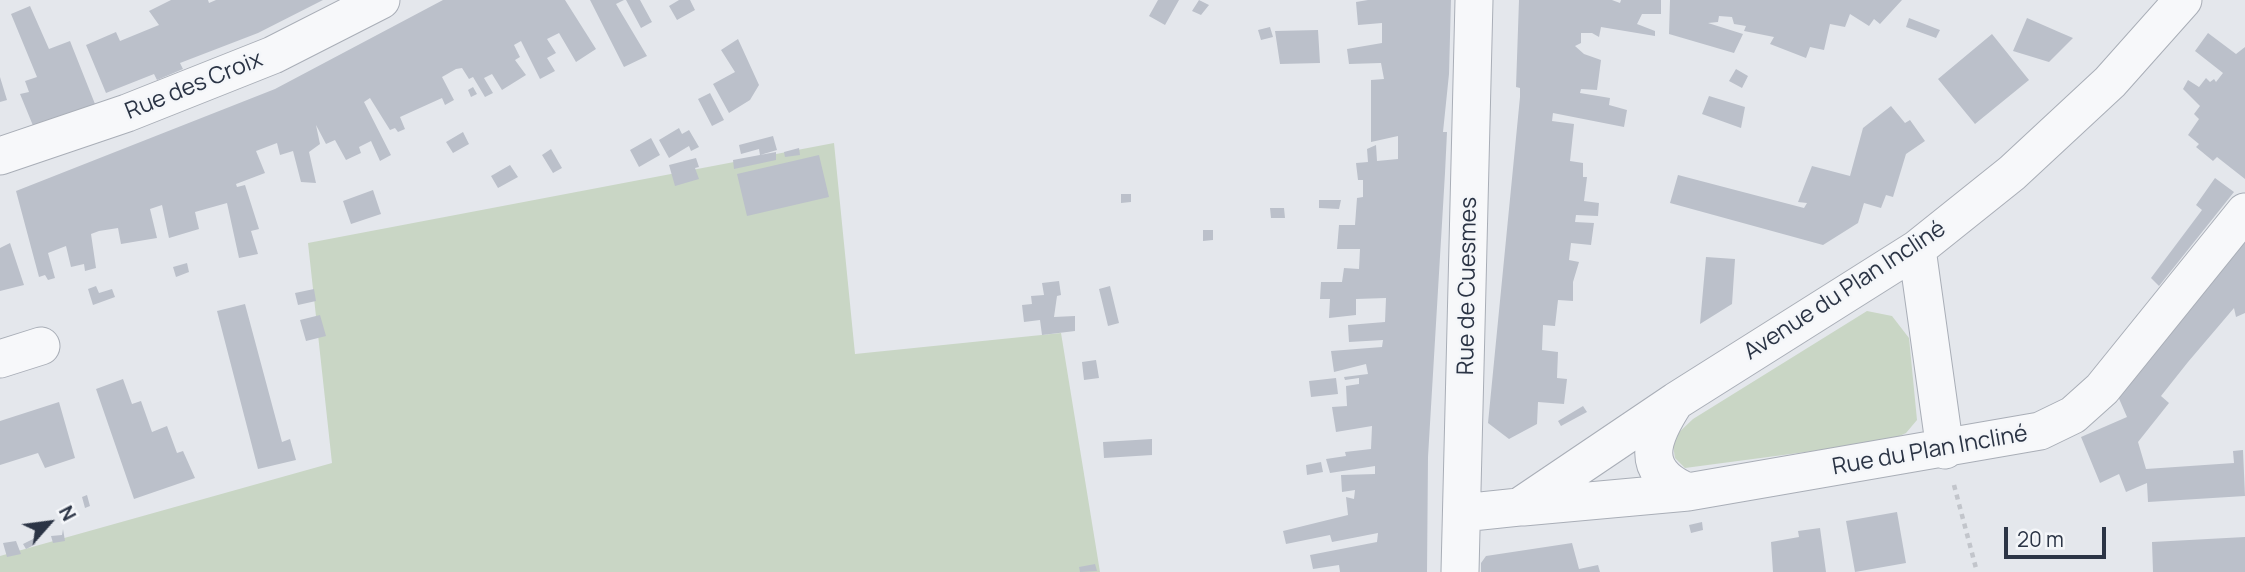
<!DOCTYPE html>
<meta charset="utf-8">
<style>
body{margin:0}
#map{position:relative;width:2245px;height:572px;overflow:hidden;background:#e4e7ec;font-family:Manrope,sans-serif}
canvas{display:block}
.north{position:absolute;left:14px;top:488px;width:70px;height:70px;-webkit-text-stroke:5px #f4f6f9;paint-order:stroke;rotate:62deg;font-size:19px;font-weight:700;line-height:28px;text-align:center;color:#2b3445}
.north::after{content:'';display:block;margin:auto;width:24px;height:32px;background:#2b3445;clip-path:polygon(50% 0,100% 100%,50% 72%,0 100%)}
.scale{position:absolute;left:2004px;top:527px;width:102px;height:32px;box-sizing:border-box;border:4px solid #2b3445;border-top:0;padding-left:9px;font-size:21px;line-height:24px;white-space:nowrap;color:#2b3445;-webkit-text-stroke:5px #f4f6f9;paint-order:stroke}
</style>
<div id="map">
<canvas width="2245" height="572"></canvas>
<div class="north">N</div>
<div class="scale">20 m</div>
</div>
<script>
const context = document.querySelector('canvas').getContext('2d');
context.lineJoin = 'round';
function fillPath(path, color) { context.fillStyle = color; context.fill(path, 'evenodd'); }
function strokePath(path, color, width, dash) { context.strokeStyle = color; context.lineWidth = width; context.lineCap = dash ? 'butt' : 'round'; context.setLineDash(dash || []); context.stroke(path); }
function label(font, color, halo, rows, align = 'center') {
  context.font = font + ' Manrope,sans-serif'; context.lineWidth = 5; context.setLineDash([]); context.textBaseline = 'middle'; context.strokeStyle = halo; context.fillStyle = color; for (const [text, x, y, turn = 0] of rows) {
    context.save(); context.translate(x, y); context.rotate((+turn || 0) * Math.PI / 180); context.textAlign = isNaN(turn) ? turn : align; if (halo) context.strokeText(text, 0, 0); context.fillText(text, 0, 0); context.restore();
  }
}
fillPath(new Path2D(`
 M834 143 855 354 1061 333 1100 572H0V556L332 463 308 243Z
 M1867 311 1892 316 1909 338 1917 420 1906 433 1889 441 1685 468 1675 458 1672 439 1693 419Z`), '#c9d6c5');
fillPath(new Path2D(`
 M171 0H208L209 3 216 0H323L258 33 180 63 183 69 157 80 154 74 106 93 86 45 116 32 120 41 159 25 149 11Z
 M443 0H565L596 49 576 62 559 33 547 39 556 53 547 58 555 71 540 79 521 41 514 45 520 57 515 60 526 75 502 90 492 74 484 78 493 93 485 97 473 77 469 79 462 68 456 69 442 77 454 100 445 105 442 98 400 117 405 129 398 132 395 128 390 130 370 98 364 102 391 155 380 161 371 141 359 147 361 153 346 160 335 140 326 144 316 125 320 144 309 152 316 183 301 182 293 151 280 155 277 143 256 151 265 173 236 184 237 187 245 185 259 229 251 231 258 254 239 258 227 203 195 212 199 229 169 238 162 205 150 209 157 238 121 244 118 228 99 231 91 234 96 268 85 271 84 264 71 267 66 246 48 253 55 278 48 280 45 275 39 277 16 191 275 89Z
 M590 0H624L616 4 647 56 624 67Z
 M626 0H640L652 22 641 28Z
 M679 0H690L695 10 677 20 669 6Z
 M1158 0H1179L1165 25 1149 16Z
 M1199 0 1209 5 1201 15 1192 11Z
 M1368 0H1451L1449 74 1443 132H1447L1445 173 1428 457 1427 572H1340L1339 565 1313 569 1310 555 1377 542 1378 533 1332 542 1330 535 1286 544 1283 531 1348 515 1346 497 1354 499 1355 490 1342 492 1341 475 1375 474V466L1330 473 1326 459 1346 456 1345 452 1371 449 1372 426 1336 432 1332 407 1347 406 1346 386 1359 384V378L1345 380 1344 377 1368 374 1366 364 1334 372 1331 351 1382 347 1383 340 1349 342 1348 325 1385 322 1386 298 1356 299V315L1329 318 1330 299H1320L1321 282H1342L1344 268 1359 269 1360 249H1337L1339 225H1355L1357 198 1363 197V180H1358L1356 163 1368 162 1367 149 1376 145 1377 161 1398 159V136L1371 142V80L1384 79 1381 63 1349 64 1347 49 1382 43V23L1358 25 1356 2Z
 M1519 0H1612L1620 3 1621 0H1661V14H1642L1637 24 1655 31V36L1601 27 1599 37 1592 33H1581V43L1575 46 1584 54 1601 60 1597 90 1581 89 1580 93 1610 98 1609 105 1627 110 1624 127 1553 113 1552 121 1574 124 1570 161 1583 163V177H1587L1584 201 1599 203 1598 216 1576 215 1575 222 1594 223 1591 245 1571 243 1569 260 1579 262 1573 282V301L1558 300 1555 326 1543 325 1542 350 1558 352 1557 378 1567 379 1564 404 1538 402 1537 424 1509 439 1488 423 1520 97V88L1516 87Z
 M1670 0H1902L1880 24 1874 19 1869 26 1850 14 1845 27 1830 24 1824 50 1810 47 1806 58 1770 44 1774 37 1744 31 1746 26 1734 24 1732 17 1719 16 1718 22 1708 23 1743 34 1734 53 1669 34Z
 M30 6 49 49 70 41 95 104 34 128 20 94 29 92 25 81 37 77 11 14Z
 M1909 18 1940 30 1936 38 1906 27Z
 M2027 18 2059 32 2073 38 2049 62 2013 51Z
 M1270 27 1273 37 1261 40 1258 30Z
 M1318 30 1320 63 1280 64 1275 31Z
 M2208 33 2236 54 2245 47V179L2217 157 2213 161 2196 147 2199 144 2188 135 2199 119 2194 114 2200 106 2183 89 2188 80 2199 87 2206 78 2210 82 2214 79 2216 82 2223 73 2195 51Z
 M1992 34 2029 80 1975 124 1938 79Z
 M738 39 759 85 750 100 729 113 713 84 735 72 721 50Z
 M1736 69 1748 76 1742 88 1729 81Z
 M0 77 7 100 0 102Z
 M473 87 477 94 471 97 468 90Z
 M710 93 724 120 712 126 698 99Z
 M1709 96 1745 107 1741 128 1702 114Z
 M1891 106 1905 123 1910 120 1925 141 1906 154 1893 197 1886 195 1881 208 1864 203 1858 223 1823 245 1670 203 1678 175 1804 208 1807 203 1798 202 1812 166 1850 176 1863 128Z
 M679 128 682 134 689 130 699 147 691 151 689 146 669 158 659 140Z
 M463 132 469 144 453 153 446 142Z
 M773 136 777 150 760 155 759 149 741 154 739 145Z
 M651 138 660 155 639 167 630 150Z
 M799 148 800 155 785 157 784 152Z
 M551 149 562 168 553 173 542 155Z
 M776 152V160L734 169 733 160Z
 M819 155 829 197 747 216 737 174Z
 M696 158 699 167 695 168 699 179 675 186 669 165Z
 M510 165 518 177 498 188 491 176Z
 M2215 178 2234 192 2159 286 2151 278 2202 210 2196 205Z
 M373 190 381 214 351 224 343 201Z
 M1121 194H1131V202L1121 203Z
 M1319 200H1341L1339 209 1319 208Z
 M1270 208H1284L1285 218H1271Z
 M2245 229V313L2236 317 2234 308 2188 362 2161 396 2169 403 2138 442 2146 469 2234 463 2233 451 2243 450 2245 496 2148 502 2147 483 2126 492 2119 474 2100 483 2081 437 2127 417 2117 394Z
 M1203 230H1213V240L1203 241Z
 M10 243 24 285 0 291V248Z
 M1706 257 1735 259 1732 304 1700 324Z
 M187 263 189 272 176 277 173 267Z
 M1059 281 1061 295 1057 296 1054 317 1075 316V331L1042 335 1040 320 1024 322 1022 305 1032 304 1031 296 1044 295 1042 283Z
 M96 286 99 293 112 289 115 297 93 305 88 289Z
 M1110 286 1119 323 1108 326 1099 289Z
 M314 289 316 301 298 305 295 293Z
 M245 304 282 442 290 439 296 460 258 469 217 311Z
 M320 315 326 336 306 341 300 320Z
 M1096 360 1099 378 1084 380 1082 362Z
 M1336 378 1338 394 1311 397 1309 381Z
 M123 379 132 404 141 401 152 432 167 426 177 453 183 451 195 478 134 499 96 389Z
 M59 402 75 458 45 468 38 453 0 465V421Z
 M1583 406 1587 412 1561 426 1558 421Z
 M1152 439V455L1104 458 1103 442Z
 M1321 462 1323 472 1307 475 1306 465Z
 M87 495 90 506 85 508 82 497Z
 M1897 512 1906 563 1855 572 1846 521Z
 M1702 522 1703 530 1691 533 1689 525Z
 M1820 528 1826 572H1773L1771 542 1799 537 1798 531Z
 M63 529 65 541 53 543 51 536 62 535Z
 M2245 537V572H2153L2152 542Z
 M33 539 36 544 26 549 23 544Z
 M16 541 21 554 7 557 3 543Z
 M1572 543 1579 569 1598 565 1600 572H1481V563L1486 556Z
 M1095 564 1097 571 1080 572 1079 567Z`), '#bbc0ca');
const minor = new Path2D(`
 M0 156 127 113 273 55 381 0
 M1917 249 1945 450
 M0 359 41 346
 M1675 402C1651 439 1638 471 1688 492
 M1523 507 1688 492 2040 431 2073 415 2102 389 2245 212
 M1462 513 1519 507 1676 401 1917 249 2012 173 2110 82 2183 0
 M1460 572 1474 0`);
strokePath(minor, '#a9aeb7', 39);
strokePath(new Path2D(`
 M1954 485 1977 572`), '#c2c5cb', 4.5, [5, 5]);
strokePath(minor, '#f7f8fa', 37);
label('23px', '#2b3445', '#f4f6f9', [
 ["Rue des Croix",194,86,-22],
 ["Rue de Cuesmes",1468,286,-89],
 ["Avenue du Plan Incliné",1845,291,-33],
 ["Rue du Plan Incliné",1930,451,-10]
]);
</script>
